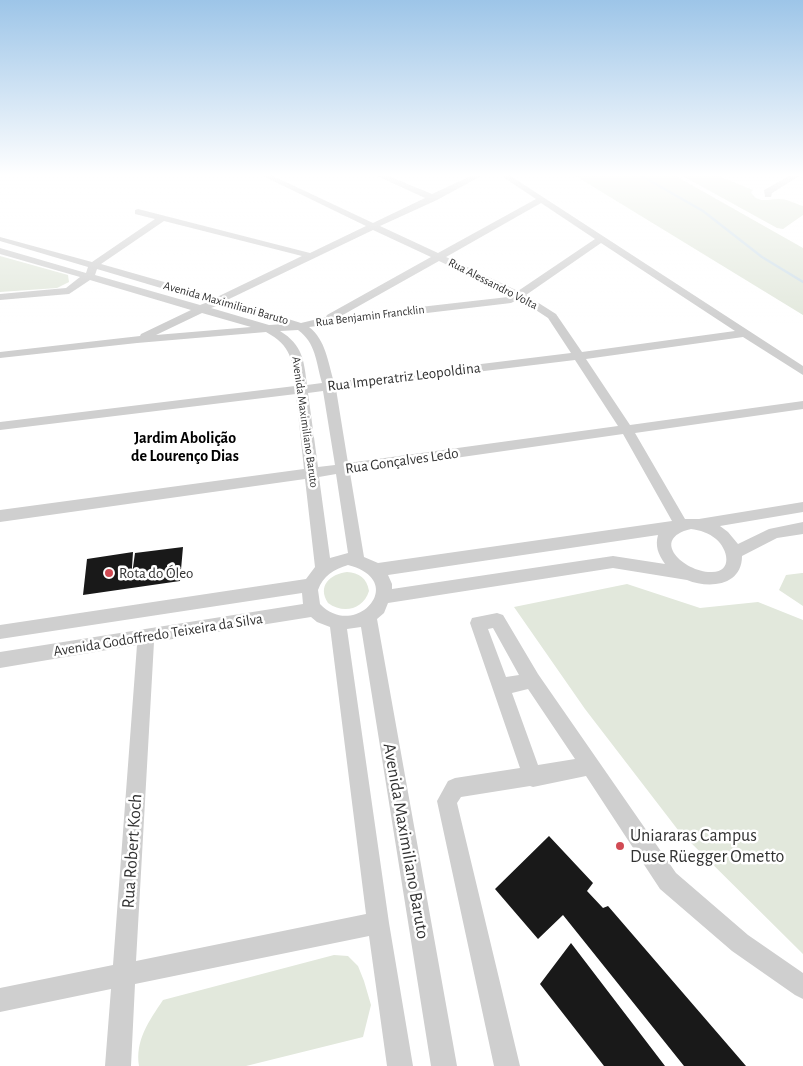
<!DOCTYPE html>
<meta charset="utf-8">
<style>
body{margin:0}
canvas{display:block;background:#fff}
</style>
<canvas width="803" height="1066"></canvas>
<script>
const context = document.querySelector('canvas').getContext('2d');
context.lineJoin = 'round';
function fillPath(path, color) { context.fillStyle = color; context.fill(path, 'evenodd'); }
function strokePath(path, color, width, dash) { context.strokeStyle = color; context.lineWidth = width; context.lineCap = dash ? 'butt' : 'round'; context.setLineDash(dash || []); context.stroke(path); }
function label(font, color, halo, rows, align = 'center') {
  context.font = font + ' "Alegreya Sans",sans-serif'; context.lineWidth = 5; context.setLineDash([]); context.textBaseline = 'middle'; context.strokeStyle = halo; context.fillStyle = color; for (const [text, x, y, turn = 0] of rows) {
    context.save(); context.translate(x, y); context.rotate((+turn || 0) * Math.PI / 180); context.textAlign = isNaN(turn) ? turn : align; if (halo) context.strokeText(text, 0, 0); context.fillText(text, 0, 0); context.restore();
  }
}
fillPath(new Path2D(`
 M574 175H674L803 248V315Z
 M681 175H716L753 190 751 192C758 205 770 198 780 199 787 199 796 204 803 206V215L783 229 777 228Z
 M0 256 68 275 69 282 57 288 0 292Z
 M347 572C359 573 367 578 369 591 363 610 343 614 328 603 317 586 330 574 347 572Z
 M802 573H803V606L779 590 786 575Z
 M627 584 700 608 758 602 803 620V954L678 830 585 709 514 607Z
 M334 955 348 956 358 966 364 981 371 1005 363 1037 246 1066H139C135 1040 149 1021 163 1000Z`), '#e2e8dc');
strokePath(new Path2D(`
 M640 175 703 211 762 257 803 282`), '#cedee8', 2.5);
fillPath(new Path2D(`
 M183 547 180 581 83 595 87 559 133 552 131 582 135 553Z
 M549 836 593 883 587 891 603 908 608 906 746 1066H684L563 915 538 939 495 889Z
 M571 943 665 1066H604L540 984Z`), '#191919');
fillPath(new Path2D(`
 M261 175H271L373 223 425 198 375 175H386L432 194 473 175H483L437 200 380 226 438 253 536 199 500 175H509L803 366V375L743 337 586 359 630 425 803 401V409L635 433 685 519H699L803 502V512L720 526 728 532 738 544 769 529 803 522V534L777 538 742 556C742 586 709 589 687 580L613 568 388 603 384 613 377 619 457 1066H431L361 627 347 629 389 923 413 1066H387L369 936 135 984 131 1066H105L111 989 0 1012V988L113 965 137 645 0 668V652L303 604 302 593 0 639V625L306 579 315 567 305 479 0 522V510L304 469 296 394 0 430V422L295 386C292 360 292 346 266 332L137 343 0 358V352L140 336 141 334 191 310 90 280 69 294 0 300V294L66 288 80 277 0 254V248L86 273 88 267 0 241V237L92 262 155 219 135 214V210L138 209 310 253 366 226ZM541 203 595 239 518 291 446 257ZM164 221 302 256 217 297 101 264ZM373 230 431 257 327 315 326 317 301 323 227 300ZM601 243 735 331 582 352 556 314 526 295ZM439 261 511 295 508 297 341 316ZM97 269 208 302 200 305 95 275ZM519 299 548 318 571 353 334 382C328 363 326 340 309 327L511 303ZM219 305 280 322 285 324 269 325 211 308ZM202 313 251 327 156 335ZM298 330C316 343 316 362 322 383L307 385C304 361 303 345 280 331ZM575 360 618 426 348 463 336 389ZM323 391 335 465 318 467 308 393ZM623 434 672 521 378 563 364 557 350 473ZM336 474 348 553 330 558 319 477ZM691 529C700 530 709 533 716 539 728 549 733 572 712 572 685 573 648 539 691 529ZM658 535C655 546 658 554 665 564L613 556 392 589V584L388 575ZM348 565C410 581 355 641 320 604L318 590C323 576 334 569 348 565ZM311 617 317 622 330 627 366 914 136 961 154 642Z
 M791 175H801L772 193 771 197H765L764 190Z
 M497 613 503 615 538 674 676 873 748 935 803 973V999L795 995 732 951 660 889 586 776 533 787 530 786 461 797 457 803 520 1066H494L437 801 448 781 455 778 520 768 470 623 472 618ZM493 628 519 675 506 677 488 629ZM528 689 575 759 538 765 512 693Z`), '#cfcfcf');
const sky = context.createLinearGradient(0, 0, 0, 324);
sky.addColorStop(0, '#9dc5e8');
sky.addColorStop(0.54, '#fff');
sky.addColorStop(1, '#ffffff00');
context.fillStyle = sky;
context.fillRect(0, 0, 803, 324);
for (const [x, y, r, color] of [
 [109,573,5,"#d14b54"],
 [620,846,5,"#d14b54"]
]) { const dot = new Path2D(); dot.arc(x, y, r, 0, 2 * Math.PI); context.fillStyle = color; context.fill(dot); strokePath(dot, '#fff', 2); }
label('12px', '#323232', '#fff', [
 ["Rua Alessandro Volta",493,284,27],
 ["Avenida Maximiliani Baruto",226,303,16],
 ["Rua Benjamin Francklin",370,316,-7],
 ["Avenida Maximiliano Baruto",305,422,82]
]);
label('15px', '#323232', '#fff', [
 ["Rua Imperatriz Leopoldina",404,377,-7],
 ["Rua Gonçalves Ledo",402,461,-8],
 ["Avenida Godoffredo Teixeira da Silva",158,635,-9]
]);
label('15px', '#323232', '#fff', [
 ["Rota do Óleo",119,573]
], 'left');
label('bold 16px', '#000', '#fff', [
 ["Jardim Abolição",185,438],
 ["de Lourenço Dias",185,456]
]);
label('18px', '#323232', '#fff', [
 ["Uniararas Campus",630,836],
 ["Duse Rüegger Ometto",630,857]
], 'left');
label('18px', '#323232', '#fff', [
 ["Avenida Maximiliano Baruto",406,841,80],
 ["Rua Robert Koch",132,851,-86]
]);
</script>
